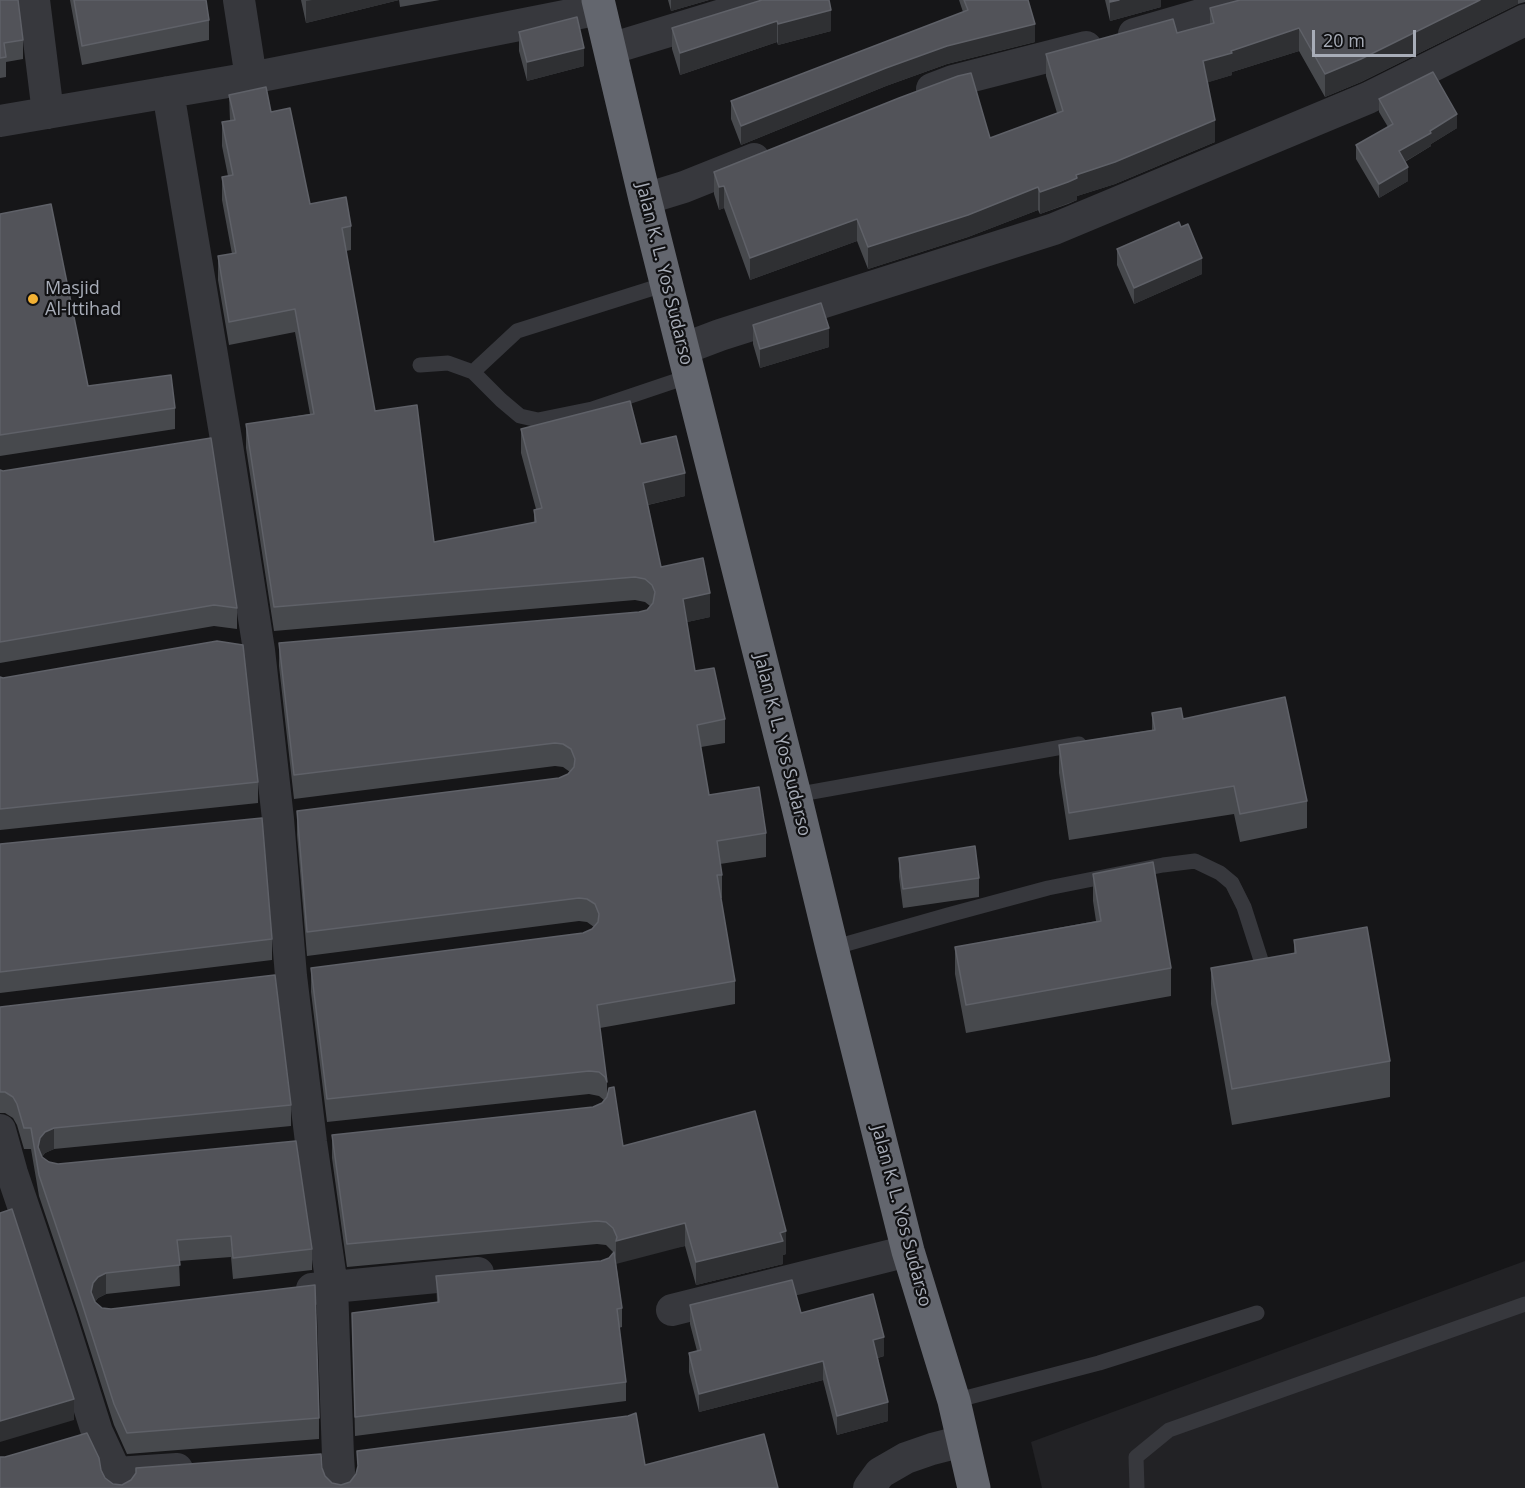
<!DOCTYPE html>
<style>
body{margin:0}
#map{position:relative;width:1525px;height:1488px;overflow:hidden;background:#161618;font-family:"Open Sans",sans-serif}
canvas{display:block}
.scale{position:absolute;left:1312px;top:30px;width:104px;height:27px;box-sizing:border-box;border:3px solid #a8adb8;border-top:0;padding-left:8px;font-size:18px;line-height:21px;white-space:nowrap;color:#a8adb8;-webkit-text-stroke:4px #111113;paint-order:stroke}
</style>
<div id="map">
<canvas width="1525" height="1488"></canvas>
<div class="scale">20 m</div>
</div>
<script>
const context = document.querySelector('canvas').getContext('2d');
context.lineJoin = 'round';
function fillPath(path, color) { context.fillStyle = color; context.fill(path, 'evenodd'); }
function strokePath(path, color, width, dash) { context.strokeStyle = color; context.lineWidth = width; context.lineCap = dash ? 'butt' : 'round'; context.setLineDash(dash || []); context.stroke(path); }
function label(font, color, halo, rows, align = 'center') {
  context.font = font + ' "Open Sans",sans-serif'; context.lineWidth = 4.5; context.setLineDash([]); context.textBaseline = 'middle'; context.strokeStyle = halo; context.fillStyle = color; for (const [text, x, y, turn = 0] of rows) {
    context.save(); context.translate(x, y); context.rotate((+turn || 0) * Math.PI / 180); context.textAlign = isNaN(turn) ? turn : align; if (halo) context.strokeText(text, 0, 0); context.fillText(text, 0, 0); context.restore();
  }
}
fillPath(new Path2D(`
 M1525 1261V1488H1042L1031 1442Z`), '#222225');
strokePath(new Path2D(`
 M420 365 448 363 473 372 501 400 520 416 538 420 592 409 690 376
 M473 372 517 331 666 284
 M795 795 1079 744
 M832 948 948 915 1048 888 1163 865 1195 861 1220 873 1232 883 1244 907 1267 979
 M954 1401 1099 1363 1257 1313
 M1137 1488 1136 1457 1169 1430 1525 1304`), '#37383d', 15);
strokePath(new Path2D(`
 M34 0 48 113
 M239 0 251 78
 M1134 34 1252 0
 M610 49 771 0
 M932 89 953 81 1086 47
 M168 92 226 439 259 650 278 819 291 976 311 1142 332 1286 338 1456 340 1488
 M0 121 251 78 600 9
 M645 199 684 187 754 159
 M683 349 720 335 1054 229 1368 98 1525 20
 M0 1130 12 1173 61 1318 97 1432 116 1473 119 1488
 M312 1289 478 1273
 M672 1310 908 1251
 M116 1473 177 1469
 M869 1488 880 1473 906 1458 932 1449 963 1441`), '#37383d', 32);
strokePath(new Path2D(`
 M598 0 645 199 795 795 832 948 908 1251 954 1401 974 1488`), '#63666e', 33);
fillPath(new Path2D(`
 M0 0 23 40V59L6 62V77L0 78Z
 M70 0H206L209 20V40L82 65Z
 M301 0H440L400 7 399 0 306 23Z
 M668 0H709L671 11Z
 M762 0 831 31 778 45 777 42 680 75 672 49V28Z
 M959 0H1028L1035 42 947 64 886 86 741 145 731 119V101L963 12Z
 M1105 0H1161V7L1110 21Z
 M1240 0H1525V2L1518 4 1361 82 1325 97 1299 51 1232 72V75L1208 82 1215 142 1115 184 1077 196V200L1068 204 1040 214 1038 210 968 237 868 269 857 241 750 280 724 208 719 210 714 194V172L990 138 1057 113 1046 76V54L1177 33 1210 24V8Z
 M519 32 584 66 527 81 519 51Z
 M229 95 271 112 310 204 351 226V250L346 251 375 411 434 542 534 523V510L536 509 521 453V429L641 444 685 496 648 505 661 567 710 617 687 622 695 671 725 719V743L701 747 709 795 766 833V857L720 864 722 875V898H721L735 981V1004L600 1028 607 1082V1097L623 1146 786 1254 783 1255V1264L696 1285 685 1246 616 1259 615 1255 622 1308V1327L619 1328 626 1382V1401L355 1436 352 1313 437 1302 436 1276 601 1261 609 1258 614 1253 606 1245 597 1244 347 1267 332 1158V1135L593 1107 602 1103 604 1100 599 1096 589 1094 327 1122 311 992V968L583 933 592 929 594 927 587 922 579 921 307 956 297 835V811L559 778 568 774 570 772 563 767 555 766 294 799 279 666V643L639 612 647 610 650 606 645 602 635 600 274 631 246 448V424L310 414 295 332 229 345 218 280V256L232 254 222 200V177L228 176 222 146V122L230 121Z
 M1379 99 1457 128 1431 144V146L1405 162 1408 181 1379 198 1356 159V145L1388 127 1379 112Z
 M0 214 88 386 175 408V429L0 456Z
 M1117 249 1202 274 1134 304 1117 265Z
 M753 325 829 347 760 368 753 344Z
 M0 470 237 608V629L214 626 0 663Z
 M0 677 258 782V803L0 830Z
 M1152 713 1183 719 1307 801V828L1240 842 1234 814 1069 840 1059 773V745L1152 730Z
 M0 844 272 939V960L0 993Z
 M899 858 979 878V897L903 908 899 877Z
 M1093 874 1171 968V996L966 1033 955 974V947L1096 921 1093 901Z
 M1294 940 1390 1061V1097L1232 1125 1211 1004V968L1294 954Z
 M0 1007 291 1105V1126L54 1149 45 1153 42 1157 49 1162 312 1249V1270L233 1279 231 1257 179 1261 180 1286 106 1294 98 1298 95 1302 102 1308 319 1418V1439L127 1454 114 1425 78 1312 39 1196 31 1149H24L17 1125 13 1118 5 1113H0Z
 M690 1305 801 1313 884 1356 878 1358 888 1421 837 1435 823 1380 699 1412 689 1372V1353L697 1351 690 1324Z`), '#47494d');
fillPath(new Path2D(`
 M312 0H399L306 23V1Z
 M671 0H709L671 11Z
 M1119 0H1161V7L1110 21V2Z
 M1480 0H1518V4L1361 82 1325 97V74Z
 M831 10V31L778 45V24Z
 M777 21V42L680 75V53Z
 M1035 24V42L947 64 886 86 741 145V126L886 68 947 46Z
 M1299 28V51L1232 72V75L1203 84V61L1231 51Z
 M584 48V66L527 81V62Z
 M1457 114V128L1431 144V146L1399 165V151L1430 131Z
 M1215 120V142L1115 184 1077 196V200L1040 214V192L1076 175Z
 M1408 167V181L1379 198V184Z
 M724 186V208L719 210V187Z
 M1038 187V210L968 237 868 269V247Z
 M857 219V241L750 280V258Z
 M1202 258V274L1134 304V288Z
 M829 328V347L760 368V349Z
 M685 473V496L643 506V483Z
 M710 593V617L683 623V599Z
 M54 1128V1149L45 1153 40 1159 38 1147 40 1138 45 1132Z
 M685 1223V1246L616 1264V1241Z
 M786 1231V1254L783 1255V1264L696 1285V1262Z
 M106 1273V1294L98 1298 93 1304 91 1292 93 1283 98 1277Z
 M884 1337V1356L873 1359V1340Z
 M823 1361V1380L699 1412V1394Z
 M74 1399V1420L0 1442V1421Z
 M888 1402V1421L837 1435V1416Z`), '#2f3033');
const building = new Path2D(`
 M0 0H18L23 40 4 43 6 57 0 58Z
 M74 0H206L209 20 82 46Z
 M762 0H829L831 10 778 24 777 21 680 53 672 28Z
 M964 0H1028L1035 24 947 46 886 68 741 126 731 101 968 10Z
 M1110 0H1119L1110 2Z
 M1240 0H1480L1361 59 1325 74 1299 28 1231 51 1232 53 1203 61 1215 120 1115 162 1076 175 1077 178 1068 182 1040 192 1038 187 968 215 868 247 857 219 750 258 724 186 719 187 714 172 899 98 958 76 971 73 990 138 1063 111 1046 54 1173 19 1177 33 1214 23 1210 8Z
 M577 17 584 48 527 62 519 32Z
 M1433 72 1457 114 1430 131 1431 133 1399 151 1408 167 1379 184 1356 145 1393 124 1379 99Z
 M266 87 271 112 290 108 310 204 346 197 351 226 342 228 375 411 417 405 434 542 536 522 534 510 542 508 521 429 630 401 641 444 676 436 685 473 643 483 661 567 703 558 710 593 683 599 695 671 714 668 725 719 697 725 709 795 759 787 766 833 717 841 722 875H717L735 981 597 1005 607 1082 605 1077 599 1072 589 1071 327 1099 311 968 583 933 592 929 598 922 599 914 595 904 587 899 579 898 307 932 297 811 559 778 568 774 574 767 575 759 571 749 563 744 555 743 294 775 279 643 639 612 647 610 653 603 655 592 652 585 645 579 635 577 274 607 246 424 314 414 295 309 229 322 218 256 236 253 222 177 233 175 222 122 235 120 229 95Z
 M51 204 88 386 171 375 175 408 0 435V214Z
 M1179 222 1181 227 1188 224 1202 258 1134 288 1117 249Z
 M821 303 829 328 760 349 753 325Z
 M211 438 237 608 214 605 0 642V470L3 471Z
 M217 641 243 645 258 782 0 809V677L3 678Z
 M1285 697 1307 801 1240 814 1234 786 1069 813 1059 745 1155 730 1152 713 1181 708 1183 719Z
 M262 818 272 939 0 972V844Z
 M975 846 979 878 903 889 899 858Z
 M1153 862 1171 968 966 1005 955 947 1101 921 1093 874Z
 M1367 927 1390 1061 1232 1089 1211 968 1296 953 1294 940Z
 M275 975 291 1105 54 1128 45 1132 40 1138 38 1147 42 1157 49 1162 58 1164 296 1141 312 1249 233 1258 231 1236 177 1240 180 1265 106 1273 98 1277 93 1283 91 1292 95 1302 102 1308 111 1309 315 1285 319 1418 127 1433 114 1404 78 1291 39 1175 31 1128H24L17 1104 13 1097 5 1092H0V1007Z
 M614 1087 623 1146 755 1111 786 1231 780 1233 783 1241 696 1262 685 1223 616 1241 617 1237 613 1228 606 1222 597 1221 347 1244 332 1135 593 1107 602 1103 607 1097 609 1088Z
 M12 1209 74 1399 0 1421V1213Z
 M614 1252 622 1308 617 1309 626 1382 355 1417 352 1313 439 1302 436 1276 601 1261 609 1258Z
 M792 1280 801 1313 873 1294 884 1337 873 1340 888 1402 837 1416 823 1361 699 1394 689 1353 701 1350 690 1305Z
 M636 1413 645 1465 764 1434 778 1488H0V1457H5L87 1433 99 1458 101 1470 105 1478 113 1484 122 1485 131 1480 136 1473V1468L321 1454 322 1468 325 1476 332 1483 341 1485 350 1482 356 1474 358 1466 357 1451 628 1416Z`);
fillPath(building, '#525359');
strokePath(building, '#5f6168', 1.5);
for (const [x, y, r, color] of [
 [33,299,6,"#f2b134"]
]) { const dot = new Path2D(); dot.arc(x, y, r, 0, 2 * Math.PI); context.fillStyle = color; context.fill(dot); strokePath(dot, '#111113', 2); }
label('18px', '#a8adb8', '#111113', [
 ["Jalan K. L. Yos Sudarso",664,274,76],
 ["Jalan K. L. Yos Sudarso",782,745,76],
 ["Jalan K. L. Yos Sudarso",901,1216,75]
]);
label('18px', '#a8adb8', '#111113', [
 ["Masjid",45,289],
 ["Al-Ittihad",45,310]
], 'left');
</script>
